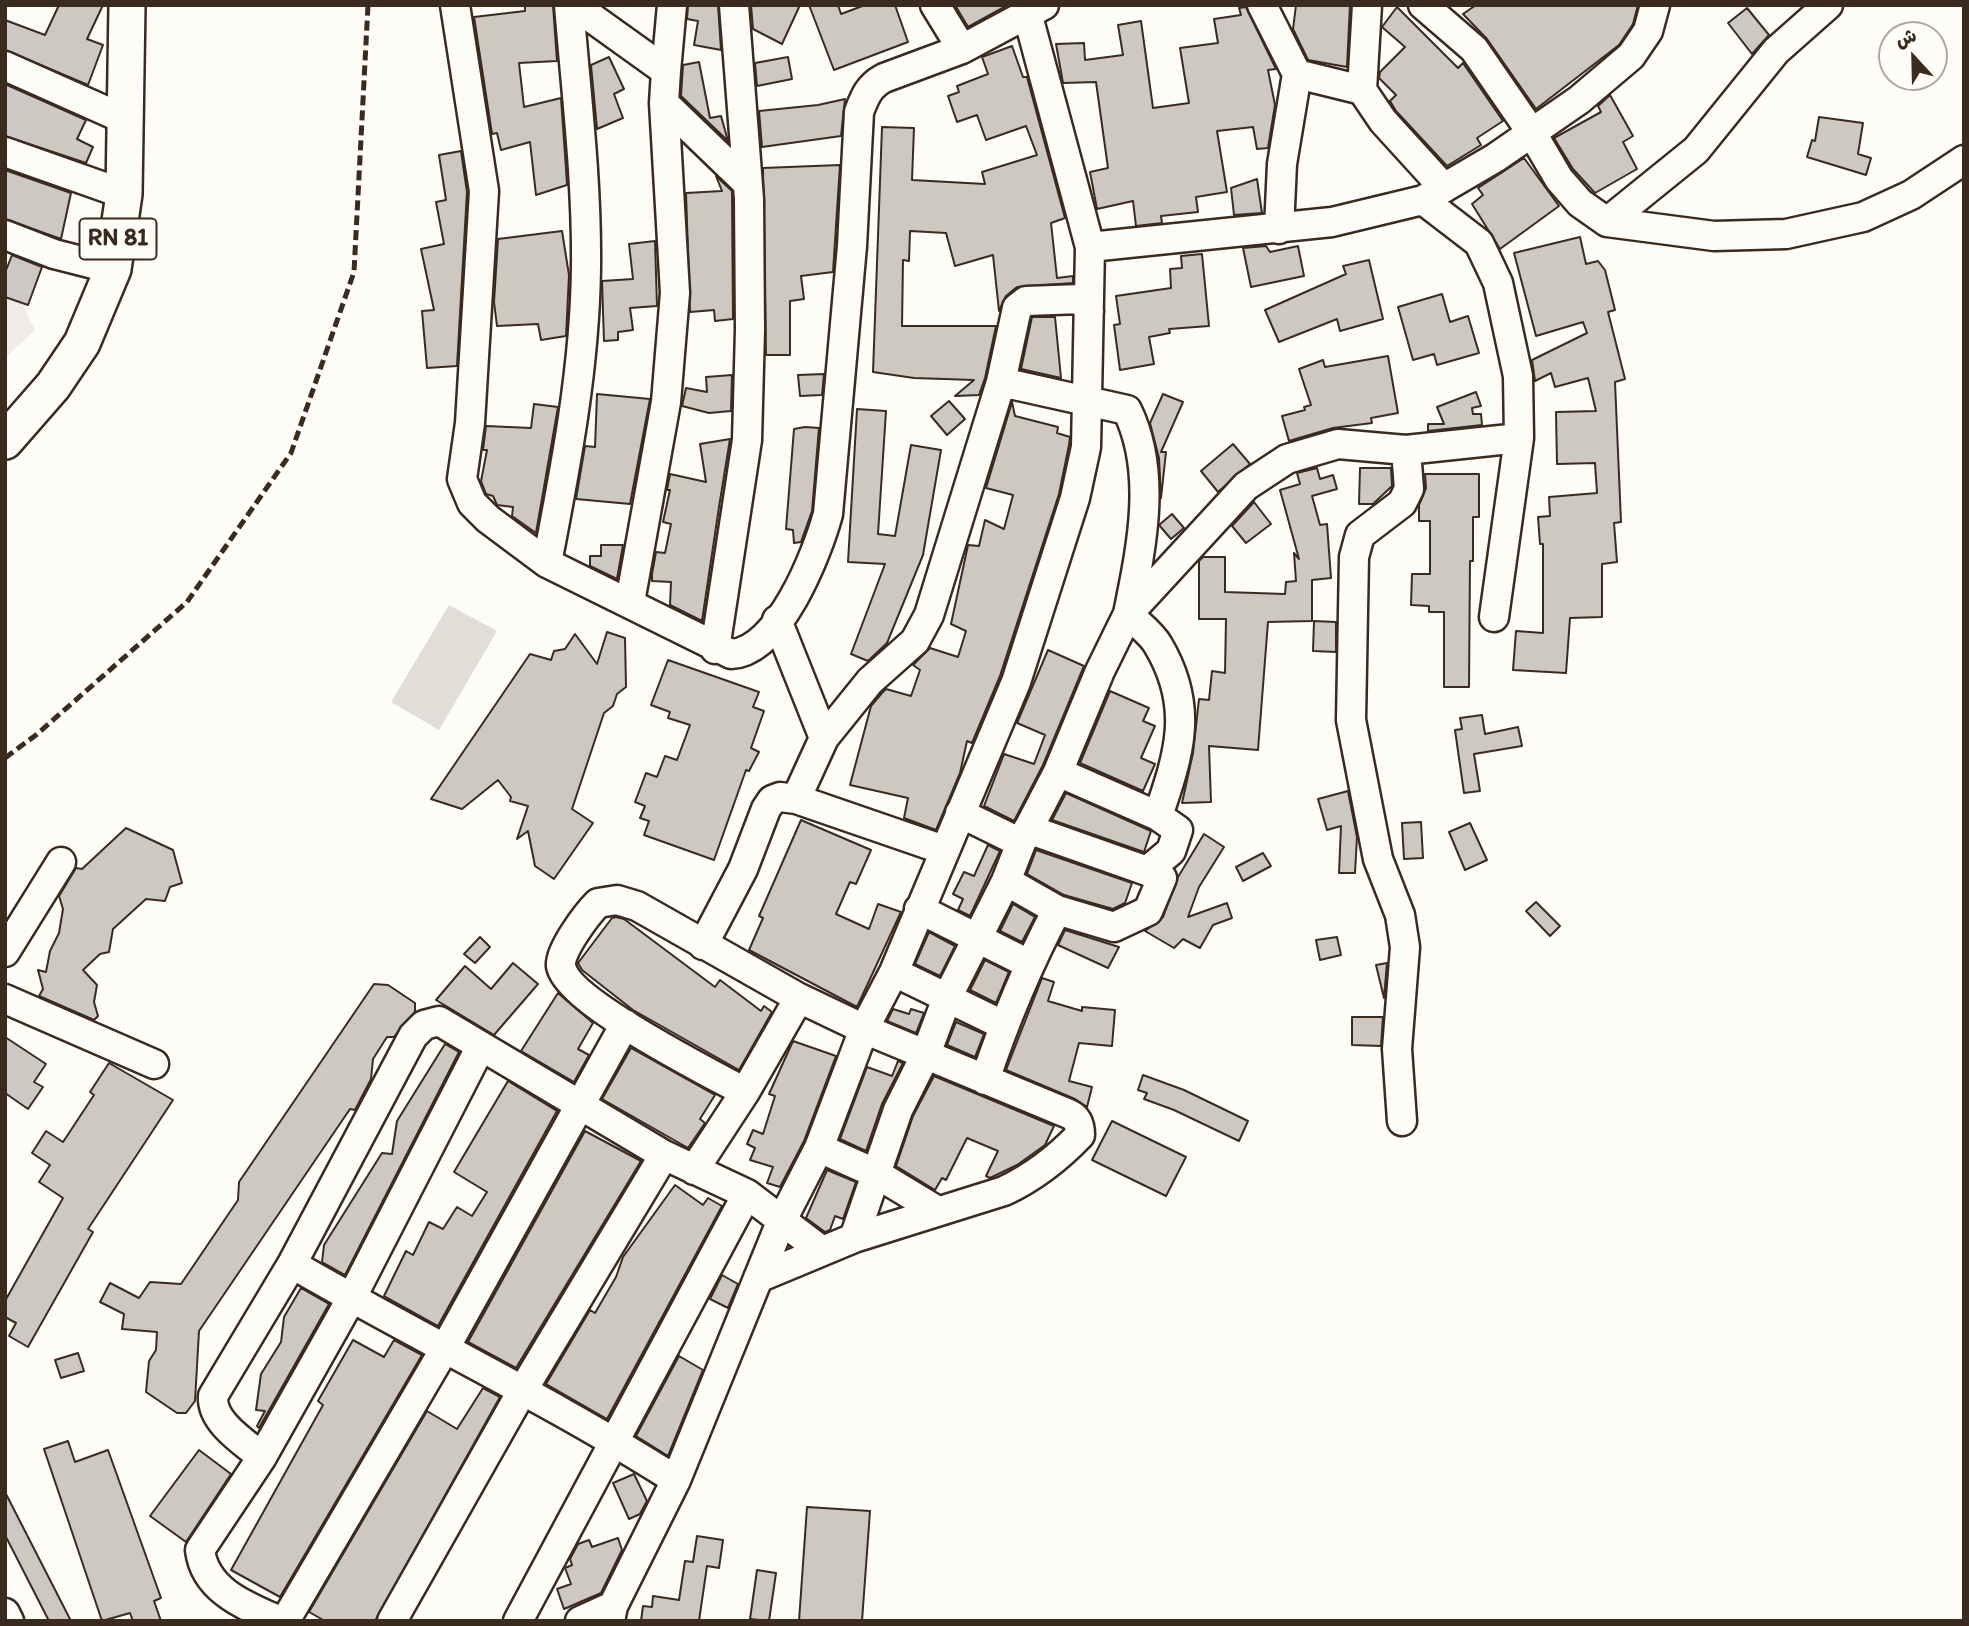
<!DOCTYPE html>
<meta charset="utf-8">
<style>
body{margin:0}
#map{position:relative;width:1969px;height:1626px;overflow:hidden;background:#fdfcf7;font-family:Itim,"Playpen Sans Arabic",sans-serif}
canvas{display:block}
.frame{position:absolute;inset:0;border:7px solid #3b2a1e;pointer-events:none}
.north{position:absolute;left:1878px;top:21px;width:70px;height:70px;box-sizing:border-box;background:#fdfcf7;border:2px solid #afa8a0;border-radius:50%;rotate:338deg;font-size:19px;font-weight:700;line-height:28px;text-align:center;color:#3b2a1e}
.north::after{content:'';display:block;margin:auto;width:24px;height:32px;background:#3b2a1e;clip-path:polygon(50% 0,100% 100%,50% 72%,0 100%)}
</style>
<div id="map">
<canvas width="1969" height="1626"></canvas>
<div class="frame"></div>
<div class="north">ش</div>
</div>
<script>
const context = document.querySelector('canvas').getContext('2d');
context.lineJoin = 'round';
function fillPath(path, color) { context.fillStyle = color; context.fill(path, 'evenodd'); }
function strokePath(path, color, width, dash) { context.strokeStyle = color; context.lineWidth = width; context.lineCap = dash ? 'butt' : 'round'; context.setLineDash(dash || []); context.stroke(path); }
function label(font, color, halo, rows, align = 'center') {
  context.font = font + ' Itim,sans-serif'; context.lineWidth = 5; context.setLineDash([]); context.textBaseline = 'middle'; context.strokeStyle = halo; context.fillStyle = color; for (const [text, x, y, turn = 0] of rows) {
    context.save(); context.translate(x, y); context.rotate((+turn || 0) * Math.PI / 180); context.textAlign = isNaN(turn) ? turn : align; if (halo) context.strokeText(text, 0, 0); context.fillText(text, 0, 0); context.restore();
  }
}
fillPath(new Path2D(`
 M5 267 35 330 5 358Z`), '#efece7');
fillPath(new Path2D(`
 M449 605 497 631 439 730 391 702Z`), '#e1ded7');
const building = new Path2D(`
 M59 5H103L87 39 103 45 88 85 5 50V20L45 35Z
 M525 5H553L557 61 519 63 524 107 561 98 566 169 567 185 536 195 530 142 501 150 497 133 492 134 474 17 525 11Z
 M688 5H718L721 50 694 45 698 21 687 19Z
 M751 5H800L782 44 753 29Z
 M809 5H838L841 14 865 5H895L908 42 834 70Z
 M955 5H1008L968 27Z
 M1296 5H1350L1347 67 1308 60 1293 29Z
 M1476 5H1638L1633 24 1619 45 1536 109 1487 39 1463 14Z
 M1246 7 1276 69 1268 70 1275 105 1268 148 1257 149 1253 127 1217 131 1227 192 1196 197 1198 212 1161 216 1162 223 1136 226 1133 201 1097 209 1090 172 1108 168 1096 82 1063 83 1056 44 1084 43 1085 60 1123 55 1118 25 1141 21 1153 108 1189 103 1180 48 1218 43 1214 19 1241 15 1239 8Z
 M1397 7 1458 68 1463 63 1503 121 1477 138 1481 145 1447 166 1396 111 1390 101 1396 95 1379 78 1380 72 1405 47 1382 27Z
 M1747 8 1769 35 1752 54 1728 23Z
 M1012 46 1023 77H1027L1065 218 1051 223 1057 278 1073 276V283L1017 287 1006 296 999 311 993 255 955 266 946 233 910 231 909 261 903 260 902 326H996L985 378 979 395 955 396 974 380 914 378 873 372 882 127 914 128 912 180 985 184 982 172 1037 155 1026 126 986 140 977 115 957 122 948 96 959 92 957 86 988 74 982 57Z
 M609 57 624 89 614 94 623 118 597 129 591 65Z
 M788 57 792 79 757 86 755 63Z
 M699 62 710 118 721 116 728 141 681 96 683 65Z
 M5 84 86 120 77 139 93 147 86 163 5 136Z
 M1610 95 1633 136 1623 142 1637 169 1595 193 1573 169 1554 138 1601 112 1598 106Z
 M845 99 841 136 762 147 759 111 818 105Z
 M1819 117 1863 123 1858 154 1871 158 1866 175 1807 157 1812 140 1815 141Z
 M461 151 467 192 457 366 427 368 422 311 434 310 421 249 444 244 436 202 446 200 439 155Z
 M1524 158 1559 206 1500 249 1472 204 1483 195 1478 188Z
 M840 165 833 272 801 276 804 299 790 301V355H766L763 168Z
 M5 170 71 193 61 239 5 219Z
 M716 176 732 191 733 319 715 321 714 310 690 312 686 193 722 191Z
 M1257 179 1262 213 1234 215 1231 188Z
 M562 231 569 275 566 336 541 340 538 324 497 326 494 302 498 239Z
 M1580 237 1586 264 1598 261 1605 270 1615 310 1608 312 1625 379 1615 382 1621 522 1614 523 1617 562 1602 564V617L1570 618 1566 673 1513 670 1516 631 1543 633V544H1540L1538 517 1550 516 1549 497 1597 493 1595 463 1557 464 1556 412 1596 411 1588 378 1555 387 1551 373 1535 381 1532 360 1587 333 1583 322 1536 336 1514 253Z
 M655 241 657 306 630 308 633 330 618 332V340L604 341 602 281 633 279 629 244Z
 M1266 246 1270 252 1298 246 1304 276 1251 287 1243 248Z
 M1202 254 1209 326 1169 329 1170 333 1149 337 1154 364 1120 370 1114 325 1120 324 1116 296 1171 288 1170 269 1182 268 1181 256Z
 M12 255 42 267 28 305 5 297V273Z
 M1369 260 1383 319 1340 331 1337 319 1279 342 1265 310 1346 274 1343 266Z
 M1442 294 1450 322 1468 316 1479 353 1437 365 1434 354 1413 360 1398 307Z
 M1032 317H1055L1061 378 1021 369Z
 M1388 356 1398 413 1371 418 1372 423 1333 428 1289 441 1282 416 1305 410 1304 407 1311 405 1299 369 1323 360 1325 367Z
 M824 374 822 395 800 396 798 375Z
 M732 375 731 411 709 413 682 406 686 388 707 392 706 377Z
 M1476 392 1481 406 1472 408 1473 414H1481L1482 425 1428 431V424H1444L1437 407Z
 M597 394 650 399 630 504 576 499 585 446 595 447Z
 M1163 394 1183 402 1161 452H1166L1161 498 1159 458 1150 423Z
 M949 401 965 419 947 435 931 416Z
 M1012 402 1015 416 1058 427 1057 433 1070 437 1069 445 1059 494 1000 676 972 743 967 741 960 773 936 830 904 818 908 798 850 785 871 706 882 693 886 689 911 696 920 670 913 665 930 648 958 657 966 631 951 624 968 545 979 546 985 520 1004 529 1013 495 986 488Z
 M534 404 558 407 536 533 512 516 513 507 497 505 493 496 486 494 481 481 487 450H483L486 426 531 428Z
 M857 409 886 411 878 534 895 536 911 445 941 450 923 555 887 643 868 661 851 654 885 564 848 562Z
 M805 427 819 428 812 511 801 542 794 543 793 530 786 529 794 429Z
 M730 439 719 507 702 621 670 605 671 582 652 581V574L656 552 665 553 671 524 663 522 670 490H667L670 474 706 482 700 444Z
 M1233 444 1250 464 1218 492 1201 471Z
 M1317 468 1320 479 1333 475 1337 489 1312 496 1320 525 1327 524 1331 578 1312 580V621L1268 622 1258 750 1209 746 1211 802 1182 803 1193 753 1199 699 1209 700 1212 671 1225 673 1226 619H1199V561L1203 557H1225V592L1285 594 1286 582 1296 581 1294 553 1299 559 1280 490 1300 484 1297 473Z
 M1360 468H1391L1392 486 1373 504H1359Z
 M1425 474H1479V517H1473V561H1470L1469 687H1444V612H1429V606L1411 605 1412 574H1430V521H1419V505L1426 488Z
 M1254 502 1271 524 1246 543 1232 526Z
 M1172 514 1184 528 1171 539 1159 525Z
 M601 545H623L617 579 590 566V556H601Z
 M1314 621 1336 622V652L1313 651Z
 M607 632 625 638 626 687 617 694 613 706 604 713 572 809 593 823 554 879 535 866 528 831 517 839 528 806 510 801 511 797 498 780 462 809 431 799 530 654 551 660 554 651 565 649 575 634 597 664Z
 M1048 650 1084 666 1043 765 1014 821 984 806 1004 754 1034 764 1045 735 1017 723Z
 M668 660 759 692 753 707 764 711 751 748 759 752 749 771 746 770 714 860 644 835 649 821 640 818 645 806 635 802 646 773 657 777 665 756 677 760 690 725 668 718 670 712 651 705Z
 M1110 691 1149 708 1143 721 1155 726 1141 758 1155 764 1143 791 1080 763Z
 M1482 715 1485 734 1518 727 1522 746 1474 754 1480 791 1464 793 1455 730 1462 729 1460 718Z
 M1348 791 1357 837 1355 873H1339L1341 826 1327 830 1318 799Z
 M1066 793 1151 831 1144 852 1052 820Z
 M801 820 871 850 856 884 850 882 836 914 869 929 878 904 901 912 857 1007 749 950 763 918 759 916Z
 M1421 822 1423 858 1404 859 1402 823Z
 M1470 823 1487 860 1465 870 1449 832Z
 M126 828 173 850 182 883 170 887 165 901 146 899 113 929 109 952 100 954 83 970 97 985 94 1002 98 1016 94 1020 39 996 43 989 38 970 46 972 50 951 59 933 63 909 59 896 76 868 82 869Z
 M1204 834 1224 847 1199 887 1188 917 1227 903 1232 918 1213 925 1200 948 1183 939 1174 948 1145 931 1163 917 1178 877Z
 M988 845 1000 851 970 916 958 910 963 899 953 894 964 872 974 876Z
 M1036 850 1132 883 1125 903 1113 909 1064 895 1027 874Z
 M1263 853 1271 866 1243 881 1236 867Z
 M1536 902 1560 926 1550 936 1526 911Z
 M1013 904 1035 917 1022 942 1000 931Z
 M616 917 624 919 715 987 720 980 761 1011 764 1006 772 1012 739 1070 633 1010 582 970 578 963 612 918Z
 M1065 930 1119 947 1108 968 1058 945Z
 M929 932 955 946 940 976 915 964Z
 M480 937 490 947 475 963 464 954Z
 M1337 937 1341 955 1320 960 1316 940Z
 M985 960 1009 972 996 1003 970 990Z
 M513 963 538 984 494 1035 436 1000 465 966 491 989Z
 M1387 963 1384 998 1376 965Z
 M1042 978 1054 982 1048 1001 1082 1011V1007L1115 1010 1112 1046 1079 1043 1069 1081 1092 1087 1087 1107 1075 1099 1006 1070Z
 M374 984 388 985 415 1003V1012L394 1037H387L373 1059 371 1079 355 1110 350 1109 199 1331 195 1401 186 1413H177L146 1392 149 1361 156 1350 157 1332 122 1329 124 1314 100 1302 110 1283 139 1298 150 1282 181 1284 238 1200 239 1182Z
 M558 993 593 1023 578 1049 589 1055 574 1082 521 1051Z
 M893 1009 909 1014 911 1009 924 1013 916 1033 887 1021Z
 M1352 1017H1383L1381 1046 1352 1045Z
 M956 1022 984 1034 975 1057 947 1045Z
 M5 1037 46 1064 34 1082 43 1087 28 1109 5 1093Z
 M793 1041 836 1056 804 1141 780 1187 767 1183 773 1167 750 1160 755 1148 747 1144 753 1130 763 1134 775 1096 769 1094Z
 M445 1044 459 1052 345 1275 322 1262 324 1245 382 1153 392 1154 397 1121Z
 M631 1048 715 1095 700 1119 705 1123 688 1148 602 1099Z
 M898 1061 903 1063 882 1104 866 1151 840 1139 867 1067 892 1076Z
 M109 1063 173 1100 88 1229 93 1232 28 1347 9 1336 16 1323 5 1317V1301L63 1198 39 1182 50 1165 32 1153 46 1131 63 1142 94 1095 90 1092Z
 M1143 1075 1184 1090 1248 1121 1239 1141 1174 1110 1144 1099 1147 1093 1138 1090Z
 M934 1076 1054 1126 1045 1145 1017 1165 990 1178 986 1176 998 1151 967 1138 946 1180 942 1178 935 1190 896 1166 913 1116Z
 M508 1081 557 1111 438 1326 384 1296 406 1251 413 1255 429 1222 443 1229 457 1207 472 1216 487 1192 454 1172Z
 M1112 1121 1186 1157 1166 1196 1092 1160Z
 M585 1131 641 1161 516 1368 468 1342Z
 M827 1170 856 1182 843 1219 835 1216 830 1230 825 1232 806 1218Z
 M675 1185 703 1205 708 1198 722 1206 607 1419 546 1384 590 1310 595 1313 616 1277 623 1257Z
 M722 1275 738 1284 728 1308 710 1299Z
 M301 1288 329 1304 259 1428 257 1426 265 1411 256 1410 261 1374 281 1342 284 1317Z
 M353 1340 384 1357 394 1340 422 1355 280 1597 231 1570 323 1405 318 1401Z
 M78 1353 84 1371 61 1378 55 1360Z
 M679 1356 703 1370 668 1456 636 1436Z
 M483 1388 500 1397 375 1621H325L309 1612 427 1411 457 1429Z
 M68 1441 75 1462 108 1450 161 1598 154 1601 161 1621H133L130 1613 102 1621 44 1449Z
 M199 1450 231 1474 186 1542 150 1516Z
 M634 1474 647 1501 640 1514 629 1519 613 1483Z
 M5 1492 71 1621H49L5 1535Z
 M807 1507 870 1511 862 1621H799Z
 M697 1536 723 1540 719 1568 707 1566 699 1621H641L643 1606 652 1607 653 1596 679 1600 685 1561 693 1562Z
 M618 1538 622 1550 601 1593 564 1609 557 1589 571 1584 565 1568 572 1565 570 1559 578 1544 589 1540 592 1547Z
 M757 1570 776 1573 769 1621 750 1619Z`);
fillPath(building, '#cdc8c2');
strokePath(building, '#3b2a1e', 2);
const minor = new Path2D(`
 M455 5 484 191 470 423 462 479 472 503 488 519 547 563 731 654C779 652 817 554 828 514L852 246 859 112C865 96 869 86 884 78L962 49 1044 5
 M574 5 666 71 664 103 747 183
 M935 5 962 49
 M1262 5 1297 74
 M1423 5 1474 49 1532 133 1559 179 1580 203 1607 222 1714 236 1786 234 1863 217 1911 195 1964 160
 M5 66 124 119
 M666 71 672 5
 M1362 90 1367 5
 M5 152 124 194
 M1423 200 1479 243 1498 283 1518 376 1519 438 1494 617
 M1607 222 1696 150 1776 51 1828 5
 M1279 229 1282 164 1297 74 1362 90 1383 121 1444 188
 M5 235 54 254 113 269
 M1090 247 1332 222 1423 200 1495 158 1579 100 1631 56 1648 31 1655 5
 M1001 382 1127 410C1158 473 1141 549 1128 614 1138 624 1152 634 1158 645 1195 707 1179 754 1158 816L1178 830 1171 851 1147 871 1162 878 1148 911 1114 927 1057 910
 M547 563C566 465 585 367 586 267 587 179 576 92 569 5
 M630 602 666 402 675 293 664 103
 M777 620 824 738
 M715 649 747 440 750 330 749 199 734 5
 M1058 772 1158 816
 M796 799 824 738 870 681 915 641 929 615 1001 382 1017 308 1026 301 1081 299 1089 311
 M960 813 1021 843
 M1028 829 1147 871
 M919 909 1029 964
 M703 945 743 869 766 809 772 800 780 797 796 799 944 850
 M5 952 61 862
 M894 972 1003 1025
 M5 999 154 1064
 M985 1080C1005 1020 1028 965 1057 910L1006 881
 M745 1092C710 1073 567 1001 561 966 559 951 587 914 598 903L617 900 637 906 799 998 864 1029 1069 1114C1078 1118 1080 1125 1080 1135 1057 1159 1034 1177 1004 1191L854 1238 758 1278
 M1402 1121 1397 1049 1405 947 1400 915 1378 859 1351 720 1354 557 1360 535 1402 503 1409 489 1406 450
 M819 1148 875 1173 936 1210
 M694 1170 745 1092 799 998
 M854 1238 898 1110 926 1054 947 998 1006 881 1021 843 1058 772 1100 671 1128 614 1246 486 1287 459 1338 444 1406 450 1519 438
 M292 1264C419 1338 552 1401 676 1480
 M262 1457C244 1442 211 1422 213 1396L292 1264 413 1036 424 1025 439 1021 664 1155 747 1194 822 1251
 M5 1613 9 1621
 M280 1621C246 1606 205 1591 200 1550L262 1457 351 1299 481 1046
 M285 1621 444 1350 625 1024
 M392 1621 521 1393 664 1155
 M518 1621 747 1194
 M580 1621 613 1606
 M610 1621 613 1606 676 1480 781 1222 819 1148 864 1029 894 972 1016 682 1075 498 1086 447 1090 247 1025 5`);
const major = new Path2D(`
 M5 441 53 386 82 343 113 269 124 194 127 5`);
strokePath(minor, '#3b2a1e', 33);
strokePath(major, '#3b2a1e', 40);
strokePath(minor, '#fdfcf7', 28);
strokePath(major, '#fdfcf7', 35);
strokePath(new Path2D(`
 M5 758 36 735 187 602 291 453 354 272 368 5`), '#3b2a1e', 5, [10, 5]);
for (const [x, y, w] of [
 [118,239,77]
]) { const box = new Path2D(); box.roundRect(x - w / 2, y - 20.5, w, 41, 5); context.fillStyle = '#fdfcf7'; context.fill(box); strokePath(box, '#3b2a1e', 2); }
label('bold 24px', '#3b2a1e', null, [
 ["RN 81",118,239]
]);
</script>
